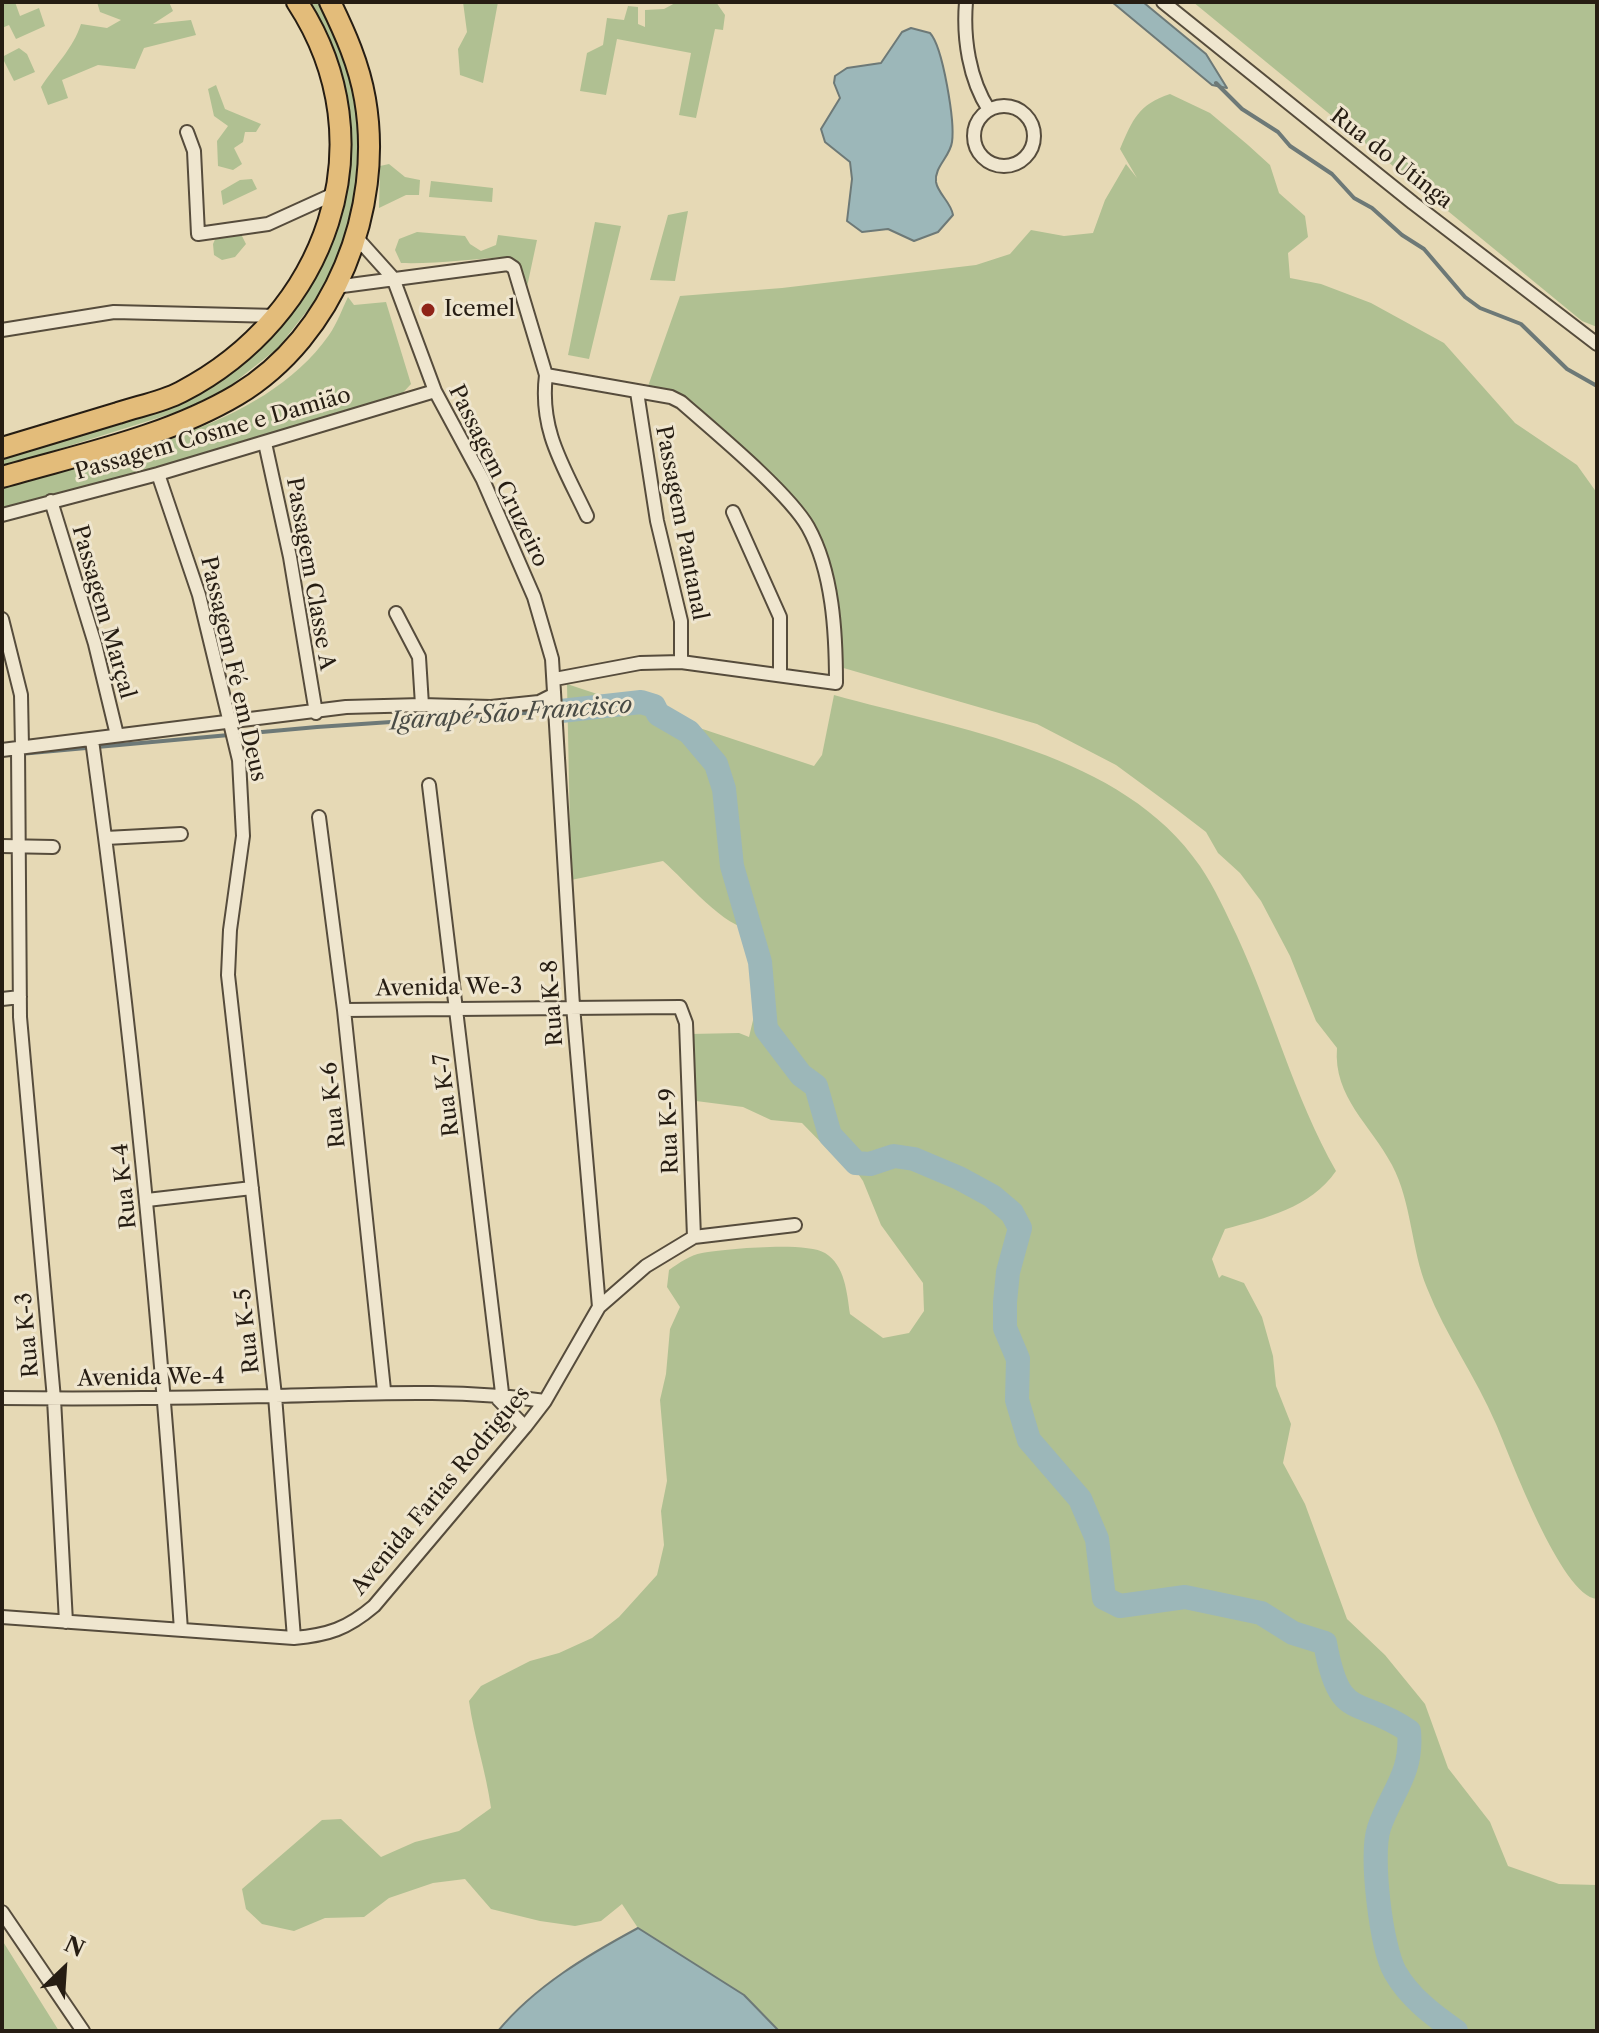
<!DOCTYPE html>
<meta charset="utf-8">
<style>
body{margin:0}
#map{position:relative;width:1599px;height:2033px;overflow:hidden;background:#e6d9b5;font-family:"Libre Caslon Text",serif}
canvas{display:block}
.frame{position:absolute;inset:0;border:4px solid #261d13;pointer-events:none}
.north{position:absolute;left:24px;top:1929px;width:80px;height:80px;-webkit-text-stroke:6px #efe6cf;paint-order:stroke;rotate:25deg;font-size:22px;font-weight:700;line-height:32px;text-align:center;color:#261d13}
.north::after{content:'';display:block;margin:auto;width:28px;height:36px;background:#261d13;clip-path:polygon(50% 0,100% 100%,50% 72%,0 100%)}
</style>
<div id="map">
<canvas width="1599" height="2033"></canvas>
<div class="frame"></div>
<div class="north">N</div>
</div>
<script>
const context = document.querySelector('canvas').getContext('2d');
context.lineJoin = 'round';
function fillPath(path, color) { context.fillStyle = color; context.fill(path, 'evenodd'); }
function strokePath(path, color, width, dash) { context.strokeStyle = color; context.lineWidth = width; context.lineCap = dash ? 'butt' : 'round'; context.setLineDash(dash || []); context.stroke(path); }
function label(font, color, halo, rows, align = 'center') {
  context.font = font + ' "Libre Caslon Text",serif'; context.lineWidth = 6; context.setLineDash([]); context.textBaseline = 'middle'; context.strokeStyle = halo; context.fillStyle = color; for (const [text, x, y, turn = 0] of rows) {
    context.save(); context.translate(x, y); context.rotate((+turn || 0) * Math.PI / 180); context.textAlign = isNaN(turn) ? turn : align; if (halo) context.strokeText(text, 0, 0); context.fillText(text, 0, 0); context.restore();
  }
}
fillPath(new Path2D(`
 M2 2H15L20 16 39 8 45 26 16 39 9 25 2 28Z
 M97 2H169L173 11 153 24 191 20 196 35 144 48 135 69 98 65 62 80 68 98 48 105 41 87C55 65 73 49 81 24L107 28 121 20 100 12Z
 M306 2H322L342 45 360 111 356 205 328 284 278 348 226 389 180 411 2 467V455L179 400 280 325 305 292 334 236 349 146 345 109Z
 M463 2H498L483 83 460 75 458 49 467 32Z
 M677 2H716L725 15 723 30 715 29 696 118 679 115 691 53 617 39 606 95 580 91 587 53 603 45 607 18 624 20 628 6 638 7V24L645 27V10L664 9Z
 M1193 2H1597V327L1582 321Z
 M19 48 27 54 35 72 14 81 2 57Z
 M216 85 225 109 261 124 256 132H245L243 142 234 148 242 164 233 170 218 166 217 141 228 126 214 116 208 89Z
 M1170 94 1210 113 1248 145 1270 165 1279 193 1305 216 1308 237 1288 253 1290 278 1321 284 1371 303 1444 343 1515 423 1577 465 1597 493V1599C1561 1596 1510 1456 1496 1424 1476 1377 1446 1336 1427 1288 1411 1249 1412 1203 1392 1165 1371 1125 1333 1097 1337 1048L1316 1021 1290 956 1261 901 1240 873 1218 853 1206 832 1176 809 1116 765 1037 724 840 667 815 542 805 521 685 400 647 389 680 296 782 288 976 265 1010 254 1031 230 1064 236 1093 233 1105 200 1126 164 1137 178 1120 149C1133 119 1138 105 1170 94Z
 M389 164 405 177 420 180 419 195H406L379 208 380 166Z
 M252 179 257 189 223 205 221 191 240 180Z
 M431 181 493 188 492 202 429 197Z
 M688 211 675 281 650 280 668 215Z
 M595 222 621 226 589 359 568 355Z
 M417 232 465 236 470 244 481 251 496 245 498 235 537 240 527 287 508 257C471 259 437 264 401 263L395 250 399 239Z
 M236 233 241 234 246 244 235 257 222 260 214 255 213 244 217 235Z
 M348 297 354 305 386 302 411 384 398 398 2 511V486C108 456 262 431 329 335 337 324 342 309 348 297Z
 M567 684 814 766 822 755 834 695C956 729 1123 753 1200 866 1215 888 1226 913 1237 936 1273 1014 1294 1097 1336 1171 1310 1208 1266 1218 1225 1229L1212 1259 1219 1278 1222 1275 1244 1283 1262 1317 1273 1356 1276 1386 1291 1424 1283 1463 1305 1504 1347 1619 1385 1655 1425 1704 1448 1768 1490 1822 1508 1866 1559 1884 1597 1885V2031H779L744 1995 638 1928 622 1904 601 1921 575 1926 540 1921 491 1909 465 1879 433 1883 389 1898 364 1917 325 1918 294 1931 262 1924 246 1909 242 1889 322 1820 341 1819 381 1857 415 1842 459 1831 491 1808C486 1771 474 1737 469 1701L481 1686 530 1661 559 1653 592 1638 619 1617 657 1575 664 1545 661 1511 667 1481 660 1400 666 1374 670 1329 680 1307 667 1287 669 1270C679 1263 690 1255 702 1253 725 1249 806 1241 825 1253 845 1265 847 1293 850 1314L883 1338 909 1333 924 1311 923 1283 881 1225 863 1181 852 1165 837 1159 802 1123 771 1120 743 1107 696 1101 690 1034 739 1033 749 1037C760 994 763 974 753 930 724 928 686 881 663 861L571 880Z
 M2 1940 59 2031H2Z`), '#b0c092');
const water = new Path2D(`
 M1112 2H1143L1206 54 1227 88 1212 85Z
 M911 28 930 33C943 47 955 122 952 142 950 157 934 167 936 182 938 194 951 202 953 215L938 232 914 241 888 229 862 232 847 221 852 179 850 162 825 142 821 129 840 98 834 83 835 76 847 68 881 63 902 32Z
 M638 1928 744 1995 779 2031H498C535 1986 588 1955 638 1928Z`);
fillPath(water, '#9cb7b9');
strokePath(water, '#6d7977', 2);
strokePath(new Path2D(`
 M1216 83 1242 109 1278 132 1290 146 1332 174 1354 198 1372 208 1402 235 1424 249 1465 297 1480 308 1521 324 1567 369 1597 386
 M20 754 317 727 554 711`), '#6d7977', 4);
strokePath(new Path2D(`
 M561 711 641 702 654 706 658 714 689 732 716 764 724 789 732 866 760 962 766 1029 801 1075 816 1086 830 1135 856 1163 870 1164 894 1156 914 1159 959 1178 992 1196 1012 1213 1020 1228 1008 1272 1005 1302V1328L1018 1359 1017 1400 1029 1440 1080 1499 1097 1539 1104 1598 1120 1606 1185 1597 1261 1613 1293 1633 1325 1643C1340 1724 1357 1695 1409 1731 1413 1774 1391 1792 1379 1828 1370 1855 1381 1947 1395 1972 1409 1997 1433 2015 1456 2031`), '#9cb7b9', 24);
const street = new Path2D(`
 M966 2C963 38 969 79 989 110
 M1163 2 1413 203 1597 344
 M974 136a30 30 0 1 1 60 0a30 30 0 1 1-60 0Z
 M187 132 194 151 198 234 268 224 334 194
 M357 238 393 278 435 391 483 480 534 597 552 659 573 1006 599 1307
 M335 287 508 264 514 268 546 375 671 397 681 402C714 431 788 492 808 527 833 572 836 633 836 683L681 662 640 663 555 679
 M2 330 114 312 277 316
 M546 375C539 431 564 467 587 516
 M637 392 657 521 681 621V662
 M265 443 290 557 316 713
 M158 474 199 595 239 760 243 836 230 930 228 975 275 1396 294 1638
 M51 501 95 644 117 735
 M733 512 780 617V674
 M2 515 158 474 435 391
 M396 613 419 657 422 705
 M2 619 21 695 22 747
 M92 740C133 1036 161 1332 181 1630
 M18 748 20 1017 54 1399 66 1622
 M2 750 346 707 422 705 491 707 539 702 553 695
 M429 785 503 1401
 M319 817 344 1010 384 1390
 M106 838 181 834
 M2 846 53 847
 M2 999 20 997
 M344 1010 680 1007 686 1023 694 1237
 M147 1200 252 1188
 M2 1398C92 1399 181 1398 271 1396 363 1394 454 1388 545 1401
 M498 1399 525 1427
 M2 1617 294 1638C328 1635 347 1629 374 1606L525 1427 545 1401 599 1307 646 1266 694 1237 795 1225
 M2 1912 83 2031`);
const primary = new Path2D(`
 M2 448C41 436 79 425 118 413 139 406 162 402 181 392 326 317 390 144 297 2
 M2 477C81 454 166 437 237 395 335 336 384 209 365 99 359 64 345 33 330 2`);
strokePath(street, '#564c3c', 16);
strokePath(primary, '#261d13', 24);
strokePath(street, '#efe6cf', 12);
strokePath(primary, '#e3bc7a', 20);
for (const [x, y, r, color] of [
 [428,310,8,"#8f2418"]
]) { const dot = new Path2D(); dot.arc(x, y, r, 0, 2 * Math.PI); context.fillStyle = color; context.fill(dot); strokePath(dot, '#efe6cf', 3); }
label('22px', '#261d13', '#efe6cf', [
 ["Rua do Utinga",1391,159,38],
 ["Passagem Cosme e Damião",213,434,-16],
 ["Passagem Cruzeiro",498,476,64],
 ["Passagem Pantanal",681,523,79],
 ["Passagem Classe A",310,574,80],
 ["Passagem Marçal",103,612,74],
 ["Passagem Fé em Deus",233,669,77],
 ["Avenida We-3",449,988,-1],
 ["Rua K-8",553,1003,-94],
 ["Rua K-7",447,1095,-97],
 ["Rua K-6",334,1105,-96],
 ["Rua K-9",670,1131,-92],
 ["Rua K-4",125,1186,-96],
 ["Rua K-5",248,1331,-96],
 ["Rua K-3",28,1335,-95],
 ["Avenida We-4",151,1378,-1],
 ["Avenida Farias Rodrigues",441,1491,-50]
]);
label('22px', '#261d13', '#efe6cf', [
 ["Icemel",444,310]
], 'left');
label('italic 24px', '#494b45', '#efe6cf', [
 ["Igarapé São Francisco",511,714,-4]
]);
</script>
